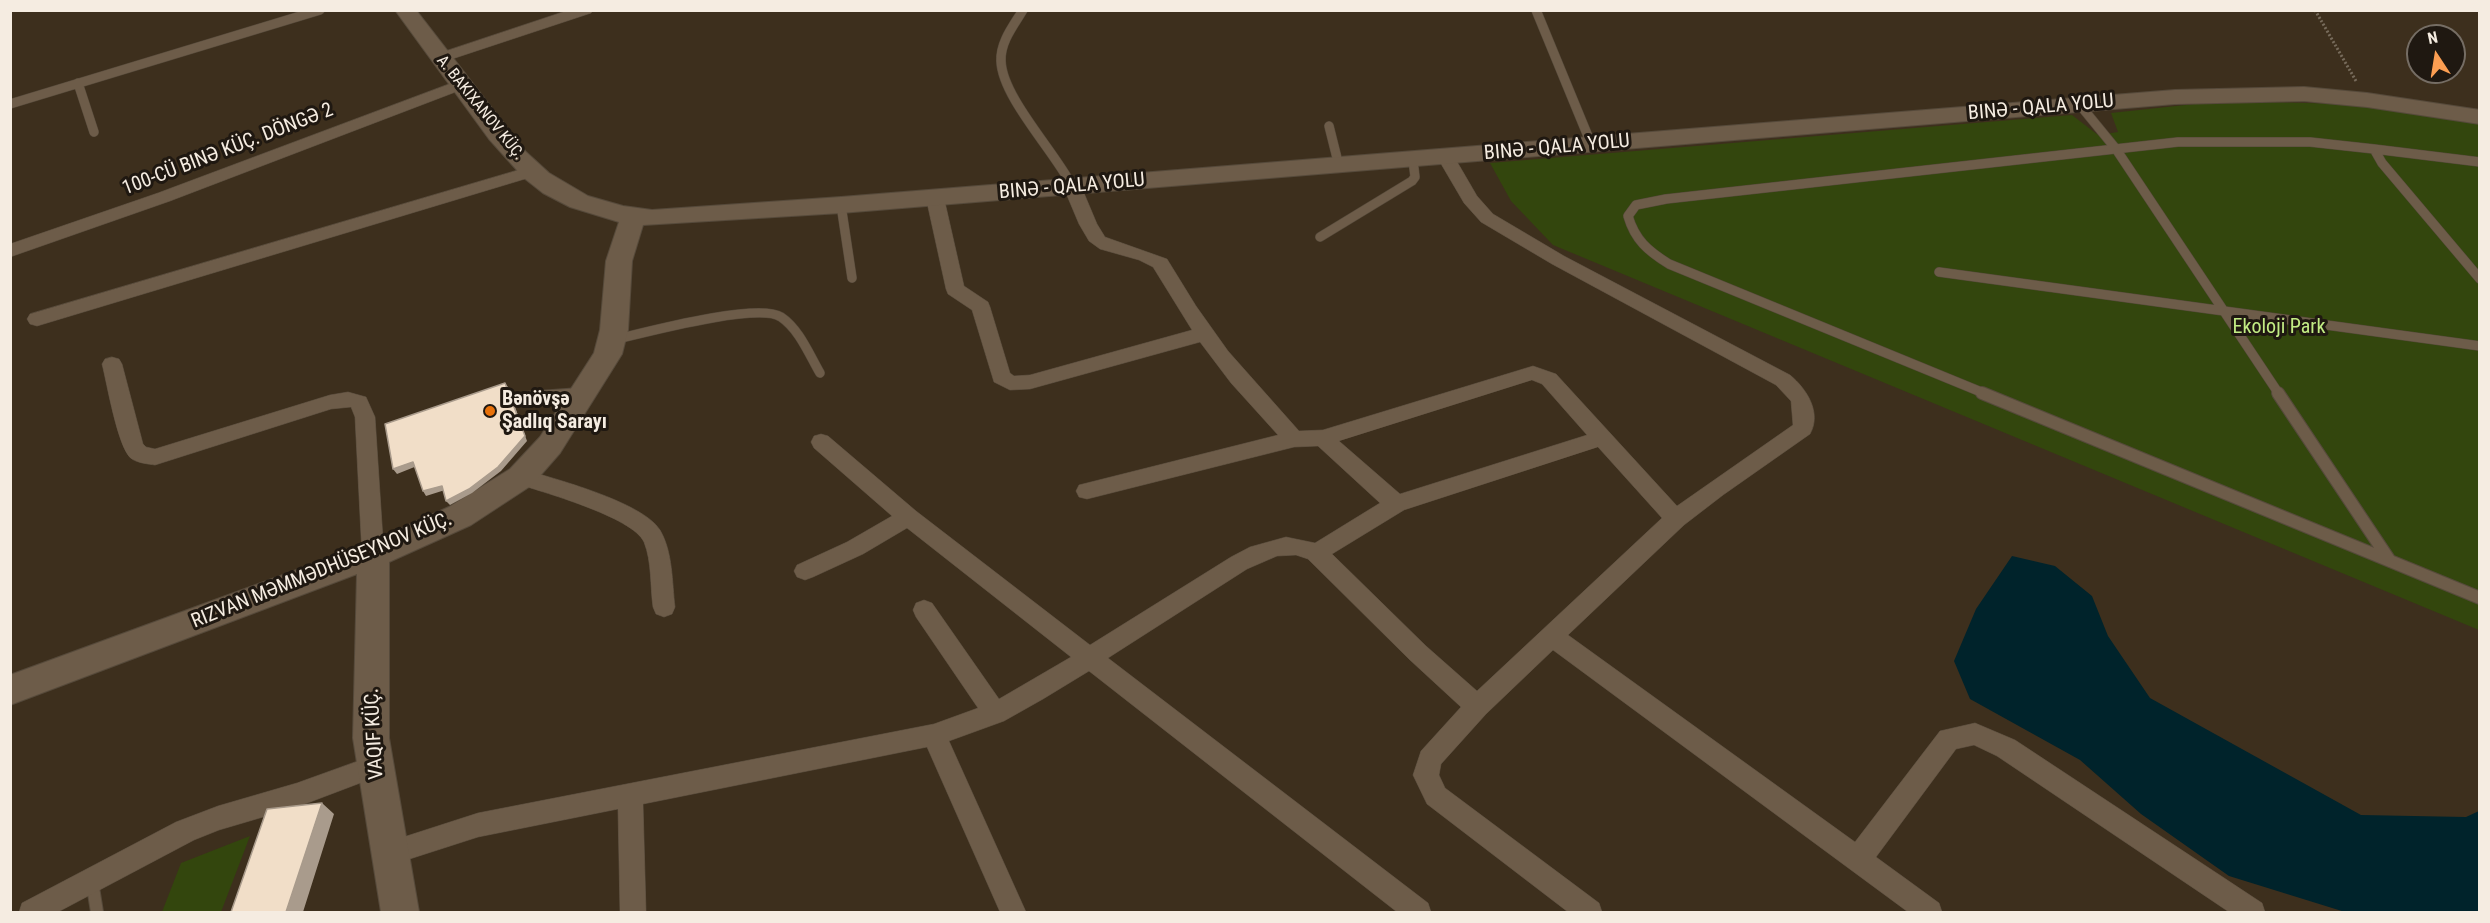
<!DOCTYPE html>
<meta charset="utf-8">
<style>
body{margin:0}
#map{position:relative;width:2490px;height:923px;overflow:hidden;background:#3d2f1d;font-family:"Roboto Condensed",sans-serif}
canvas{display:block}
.frame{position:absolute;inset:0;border:12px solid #f5ece1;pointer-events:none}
.north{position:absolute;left:2406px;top:24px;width:60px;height:60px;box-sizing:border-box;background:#1f1811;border:2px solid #756d64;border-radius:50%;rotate:348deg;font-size:16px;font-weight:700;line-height:24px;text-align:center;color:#f5ece1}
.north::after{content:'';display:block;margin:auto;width:21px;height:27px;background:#fc9e52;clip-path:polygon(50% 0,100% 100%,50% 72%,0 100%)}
</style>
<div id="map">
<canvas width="2490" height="923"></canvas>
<div class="frame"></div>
<div class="north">N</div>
</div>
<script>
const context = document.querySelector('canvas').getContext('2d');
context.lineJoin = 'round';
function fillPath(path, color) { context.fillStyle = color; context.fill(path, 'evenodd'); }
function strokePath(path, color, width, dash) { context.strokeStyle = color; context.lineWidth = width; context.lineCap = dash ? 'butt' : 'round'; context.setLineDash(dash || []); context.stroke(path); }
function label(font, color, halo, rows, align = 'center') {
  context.font = font + ' "Roboto Condensed",sans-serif'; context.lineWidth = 6; context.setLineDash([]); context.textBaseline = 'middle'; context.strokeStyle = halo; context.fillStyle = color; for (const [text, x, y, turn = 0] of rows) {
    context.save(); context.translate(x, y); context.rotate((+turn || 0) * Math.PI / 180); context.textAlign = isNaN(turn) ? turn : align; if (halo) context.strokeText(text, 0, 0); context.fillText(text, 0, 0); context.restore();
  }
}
fillPath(new Path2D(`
 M2264 102 2347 104 2479 121V630L1553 245 1511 201 1490 163 2072 115 2098 135 2118 132 2111 113 2195 104Z
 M250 836 221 912H162L181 863Z`), '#33460d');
fillPath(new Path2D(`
 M2012 556 2055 566 2092 596 2108 636 2150 698 2361 815 2466 817 2479 811V912H2345L2229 876 2141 814 2080 760 1970 699 1954 661 1976 609Z`), '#00232b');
const laneFar1 = new Path2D(`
 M1023 10C1014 25 1000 42 1001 61 1002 97 1055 152 1072 186
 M1536 10 1592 146
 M78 83 94 132
 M10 104 320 10
 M2080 105 2116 149 2279 394
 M1329 126 1339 166
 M2480 162 2374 149 2382 163 2480 279
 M841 205 852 278
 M1320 237 1412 181 1415 177 1413 160
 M1939 272 2480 346
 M613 340C643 333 758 302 781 317 799 329 809 354 820 373
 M574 394H580
 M1986 394 1669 264C1648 251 1635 240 1628 216L1636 205 1666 199 2178 142H2310L2374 149`);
const lane = new Path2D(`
 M1982 393 2480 598
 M2278 393 2390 561
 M526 398 580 394
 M92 881 97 912`);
const street = new Path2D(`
 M569 10H593L591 13 446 61H434L432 58 434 55Z
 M460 80 466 82 468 85 466 88 170 201 10 257V244L158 193Z
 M1446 152 1452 153 1477 196 1493 214 1564 256 1790 375C1807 389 1822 413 1810 434L1723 495 1684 525 1568 635 1855 842 1940 731 1975 723 2015 740 2262 903 2265 912H2229L1997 756 1974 745 1956 749 1876 857 1939 903 1942 912H1908L1553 650 1486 714 1441 764 1439 775 1445 788 1599 903 1602 912H1568L1427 804 1413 775 1421 751 1461 707 1410 660 1308 559 1296 555 1277 556 1247 569 1108 658 1428 903 1431 912H1397L1089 671 1043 699 1004 721 949 741 1026 912H1000L927 747 643 804 646 912H620L618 809 478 837 391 865 382 862 378 853 382 844 478 813 934 724 978 708 916 617 913 610 916 603 924 600 932 603 999 699 1071 657 907 528 863 554 813 577 805 580 797 577 794 571 797 565 847 542 892 516 814 448 811 442 814 436 821 434 828 436 916 511 1090 645 1231 557 1250 547 1286 537 1315 543 1380 503 1318 446 1294 447 1087 499 1079 497 1076 491 1079 485 1087 483 1278 435 1231 383 1200 342 1030 389 1010 390 994 382 972 310 948 294 946 289 926 198 929 194H941L944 198 964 286 988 302 990 307 1010 373 1014 376 1030 375 1192 330 1153 267 1139 260 1100 249 1089 241 1079 224 1063 186 1066 182H1078L1081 186 1097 224 1105 237 1167 259 1196 306 1228 351 1299 431 1323 430 1533 366 1556 374 1677 506 1793 425 1791 401 1776 385 1552 264 1481 222 1464 203 1437 157 1440 153ZM1532 380 1542 384 1587 435 1400 494 1339 441ZM1598 447 1662 518 1477 691 1426 646 1332 554 1404 510Z
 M532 166 538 167 541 171 538 175 37 326 30 324 27 319 30 314Z
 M112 357 119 359 122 364 143 444 146 447 155 449 330 395 348 392 366 397 375 417 384 555 381 561 373 564 365 561 362 555 355 417 351 407 331 409 155 465C148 464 138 463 132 459 118 450 107 383 102 364L105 359Z
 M521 469C553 478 643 502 660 530 673 552 672 582 675 607L672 614 664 617 656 614 653 607C650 586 652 562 644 542 633 517 540 491 514 483L510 477 514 471Z
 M375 755 384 758 387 766 384 774 297 807 219 830 194 840 58 912H19L22 903 176 822 218 806 297 783Z`);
const secondary = new Path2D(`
 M395 10H416L526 152 549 173 588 196 623 206 652 210 841 197 2175 90 2304 87 2367 93 2480 110V124L2367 107 2304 101 2175 104 841 213 643 225 632 261 628 330 622 354 560 453 532 485 471 525 389 562V738L419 912H381L353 738 357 574 10 705V675L362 546 449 507 510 469 540 437 594 353 600 330 606 261 619 222 570 207 543 193 524 178 489 139Z`);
strokePath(laneFar1, '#564a3b', 10);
strokePath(lane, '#564a3b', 14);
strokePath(street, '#564a3b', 1);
strokePath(secondary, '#564a3b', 2);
strokePath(new Path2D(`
 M2315 10 2356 81`), '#776b5b', 3, [2, 2]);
strokePath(laneFar1, '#6d5c49', 9);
strokePath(lane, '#6d5c49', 12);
fillPath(street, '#6d5c49');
fillPath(secondary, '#6d5c49');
fillPath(new Path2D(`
 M505 383 508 387 527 441 501 471 472 493 450 505 446 501Z
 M413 462 417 466 397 474 393 469Z
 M442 486 445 490 426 496 423 491Z
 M322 803 334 814 303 912H286Z`), '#a99b8c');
const building = new Path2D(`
 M505 383 525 436 498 467 469 489 446 501 442 486 423 491 413 462 393 469 385 424Z
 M322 803 286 912H231L267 809Z`);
fillPath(building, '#f1dec8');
strokePath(building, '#a99b8c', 1.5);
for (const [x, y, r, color] of [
 [490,411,6,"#e8710a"]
]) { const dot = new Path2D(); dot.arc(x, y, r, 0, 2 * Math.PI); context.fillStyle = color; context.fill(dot); strokePath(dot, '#1f1811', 2); }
label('16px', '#f5ece1', '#1f1811', [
 ["A. BAKIXANOV KÜÇ.",480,108,51]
]);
label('20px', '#f5ece1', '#1f1811', [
 ["BINƏ - QALA YOLU",2041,108,-5],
 ["BINƏ - QALA YOLU",1557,148,-5],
 ["100-CÜ BINƏ KÜÇ. DÖNGƏ 2",228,150,-21],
 ["BINƏ - QALA YOLU",1072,187,-5],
 ["RIZVAN MƏMMƏDHÜSEYNOV KÜÇ.",322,571,-22],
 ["VAQIF KÜÇ.",375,734,-93]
]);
label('20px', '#c2ec84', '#1f1811', [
 ["Ekoloji Park",2279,328]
]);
label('bold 20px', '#f5ece1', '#1f1811', [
 ["Bənövşə",502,400],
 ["Şadlıq Sarayı",502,423]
], 'left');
</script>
